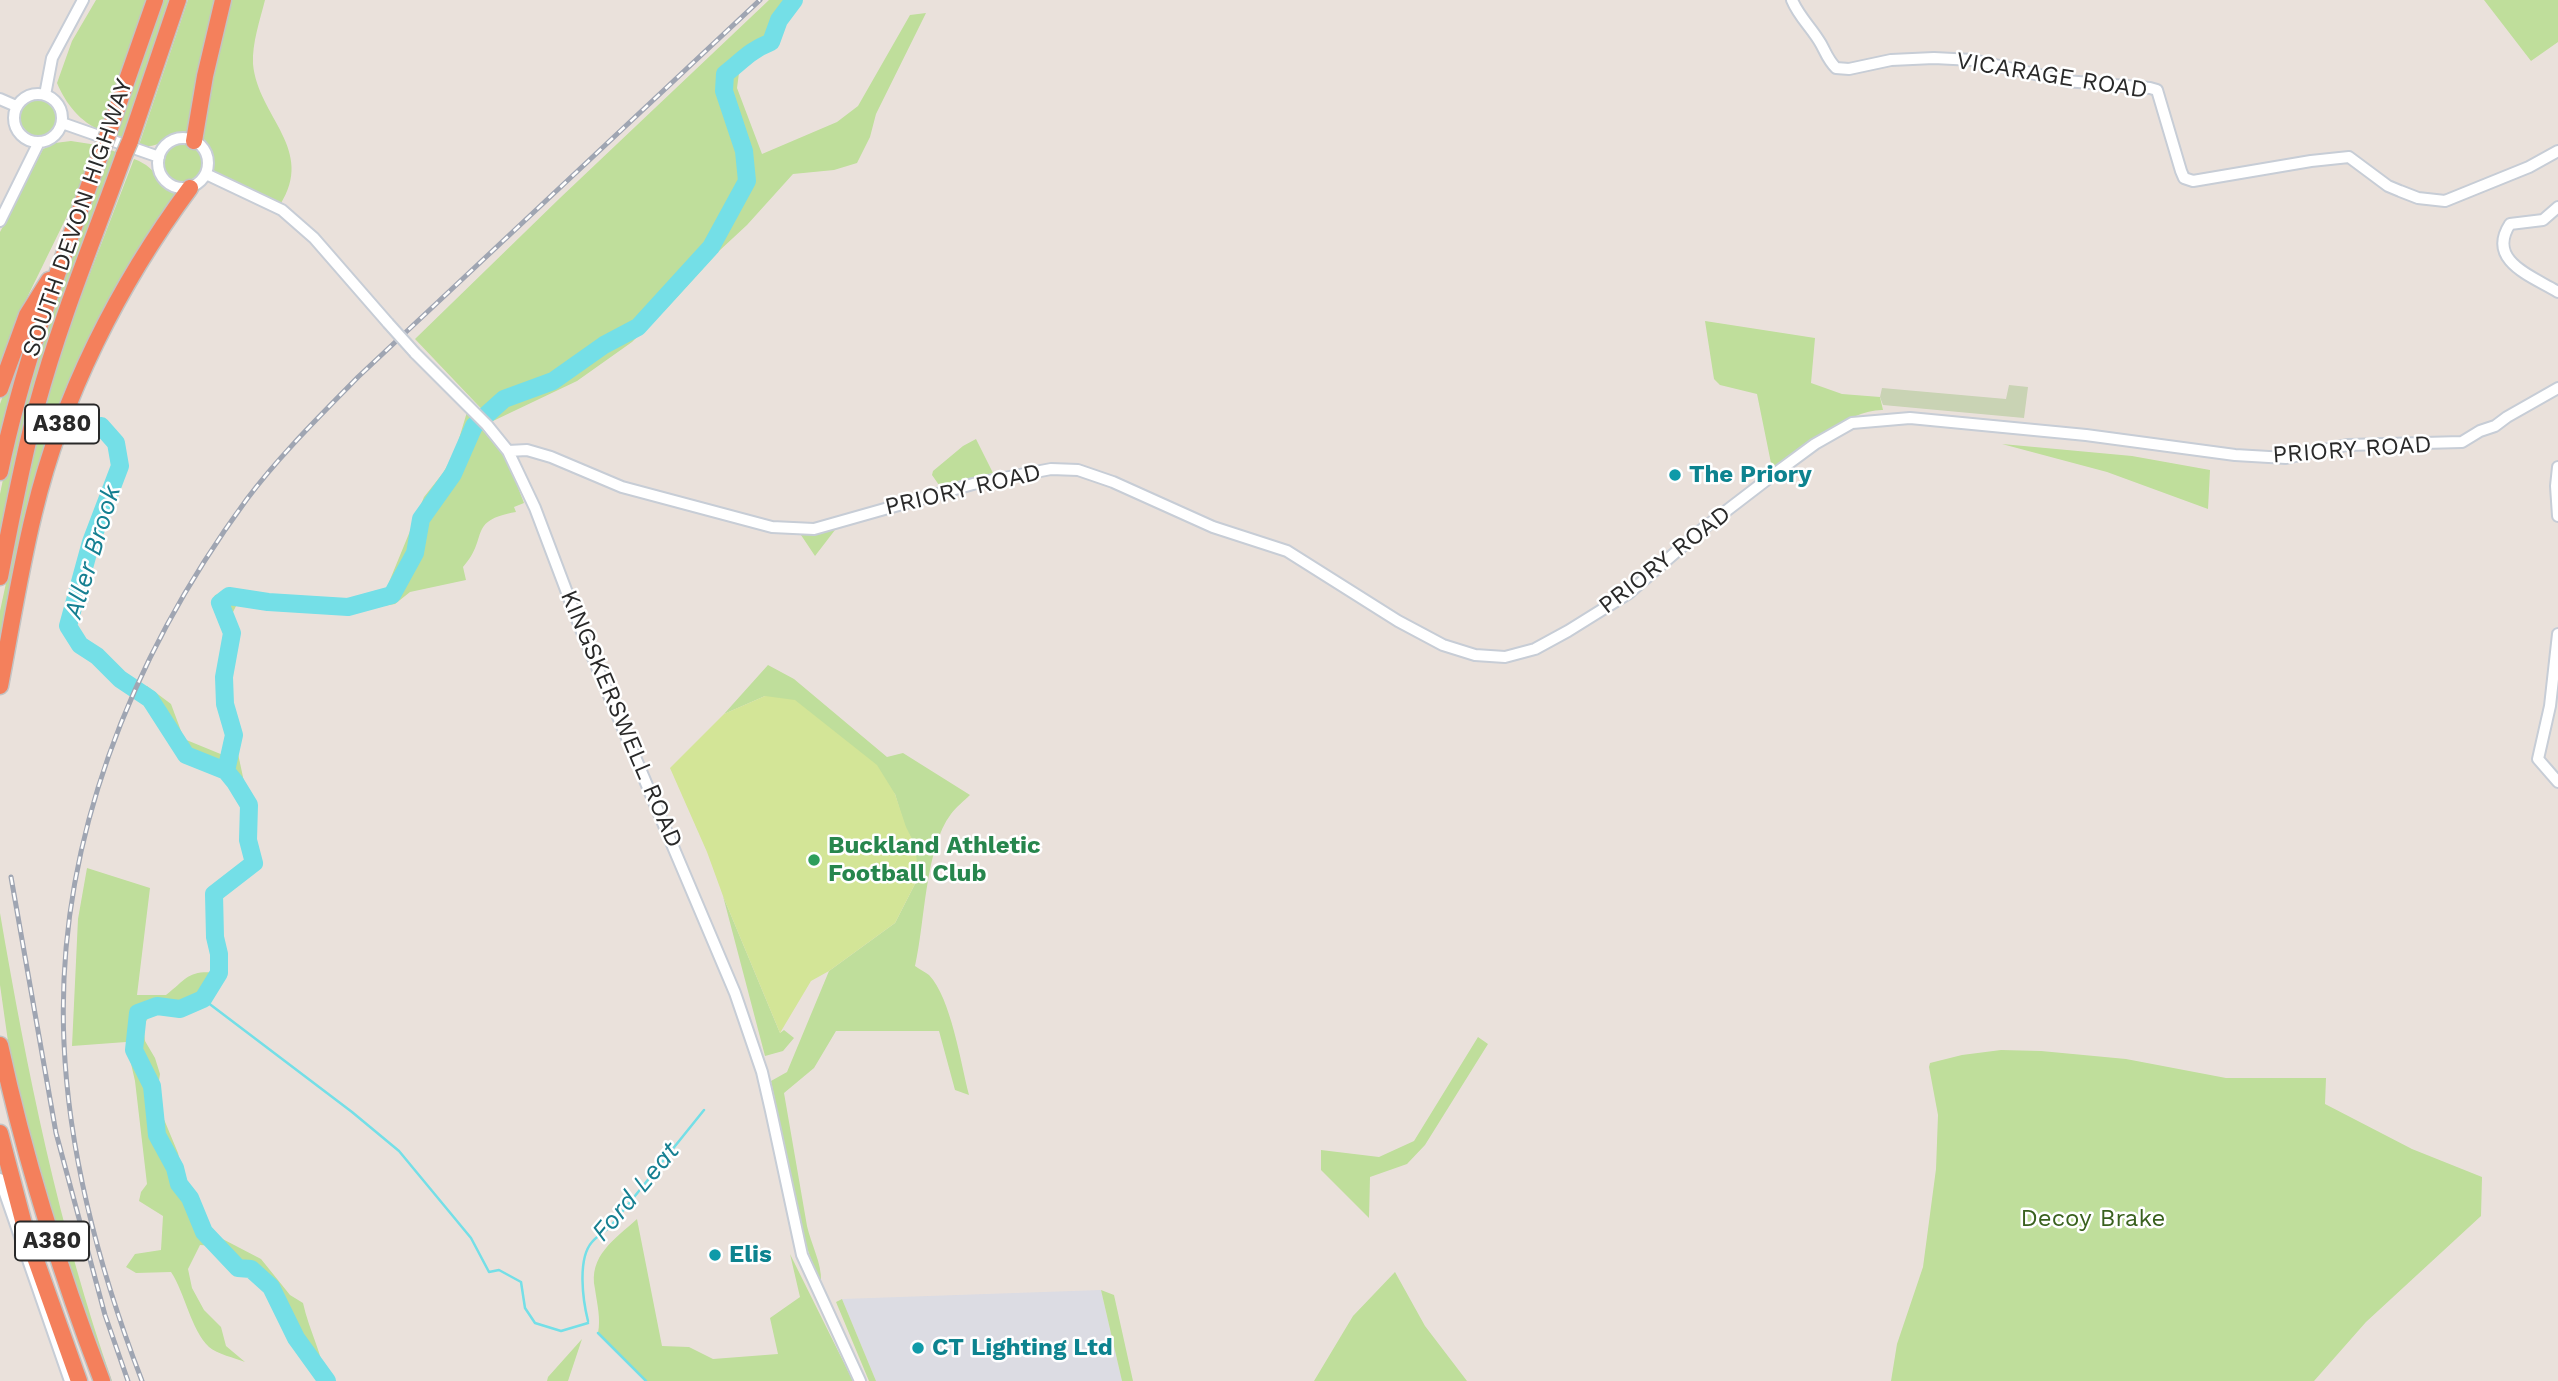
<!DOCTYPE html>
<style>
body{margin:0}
canvas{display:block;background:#eae1db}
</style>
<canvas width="2558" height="1381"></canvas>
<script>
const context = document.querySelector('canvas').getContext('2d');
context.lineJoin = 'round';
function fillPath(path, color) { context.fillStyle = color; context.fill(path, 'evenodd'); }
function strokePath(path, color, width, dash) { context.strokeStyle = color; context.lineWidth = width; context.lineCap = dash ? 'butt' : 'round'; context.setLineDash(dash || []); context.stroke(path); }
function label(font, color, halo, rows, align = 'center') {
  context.font = font + ' "Work Sans",sans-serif'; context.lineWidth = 5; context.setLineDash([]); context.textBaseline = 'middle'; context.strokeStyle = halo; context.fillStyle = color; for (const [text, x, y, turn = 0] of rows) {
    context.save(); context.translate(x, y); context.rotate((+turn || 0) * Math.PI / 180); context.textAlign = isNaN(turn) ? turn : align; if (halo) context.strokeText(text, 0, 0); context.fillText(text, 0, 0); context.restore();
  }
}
fillPath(new Path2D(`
 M1101 1290 1122 1381H876L842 1299Z`), '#dcdce3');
fillPath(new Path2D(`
 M96 0H148L102 131C80 122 66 104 57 83L72 41Z
 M164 0H176L127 140 115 136Z
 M188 0H218L189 134C171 134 157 151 139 145Z
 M231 0H265C260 20 252 43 253 64 258 117 316 149 280 205L215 174 209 149 198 138Z
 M769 0H794L779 20 771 42 739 73 737 88 762 154 837 122 858 106 910 15 926 13 876 114 870 137 857 163 834 170 793 174 747 225 719 251 667 308 632 342 577 381 493 421 415 339 560 198Z
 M2484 0H2558V42L2531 61Z
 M16 118a21 21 0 1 1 42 0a21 21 0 1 1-42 0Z
 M71 141 97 145 89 171 20 312 0 372V232L43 149 55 143Z
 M164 163a19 19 0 1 1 38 0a19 19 0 1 1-38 0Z
 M111 150 121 154 0 552V494L12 435 54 304Z
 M134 159C160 168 158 189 184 191L60 411 0 652V611L44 406 70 325Z
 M30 319 34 326 0 447V404Z
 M1705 321 1815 338 1811 383 1842 394 1880 397 1883 410C1850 409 1799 450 1772 468L1757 394 1720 385 1714 379Z
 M467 412 479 422 484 432 500 448 507 459 524 503 514 507 516 512C466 521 490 537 463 567L466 580 410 592 395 604 342 613 237 604 232 614V633L213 601 215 595 227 592 268 597 339 600 376 596 387 587 424 497 443 473 455 452Z
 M976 439 993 473 939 485 932 475 933 471 963 446Z
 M2002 444 2132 456 2210 470 2208 509 2107 472Z
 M835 530 815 556 799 532Z
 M768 665 794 679 887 757 903 753 970 795C964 801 956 807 951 814 925 848 925 923 915 966 919 969 925 972 929 975 951 998 961 1064 969 1095L955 1090 939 1031H836L814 1068 784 1093 807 1226C811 1244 822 1264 821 1281 790 1220 786 1147 771 1081L787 1072 829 971 895 923 916 882 914 843 905 827 895 794 765 696 724 714Z
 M147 686 171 704 184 739 223 755 234 735 249 805 221 777 189 761 141 702Z
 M87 868 150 888 137 995H166C189 977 188 970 219 973 219 978 219 984 217 990 211 1013 172 1010 153 1012L143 1025 145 1041 155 1058 160 1074 158 1088 163 1117 178 1153 186 1188 213 1234 261 1259 290 1295 303 1303C309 1330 322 1353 326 1381L296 1338 271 1287 251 1269 238 1265 215 1246 200 1245 188 1269 192 1288 204 1310 221 1327 226 1346 245 1362C235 1358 217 1354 209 1347 191 1330 185 1293 171 1272L136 1273 126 1267 135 1254 161 1250 163 1216 139 1201 141 1192 147 1184 135 1081 126 1042 72 1046 78 919Z
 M723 896 780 1033 784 1030 794 1038 783 1051 765 1056Z
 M0 913C27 1071 59 1230 112 1381H102L16 1098 0 985Z
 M1478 1037 1488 1044 1425 1145 1407 1164 1370 1177 1369 1218 1321 1170V1150L1379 1157 1414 1141Z
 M2001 1050 2041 1051 2126 1059 2226 1078H2326L2325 1104 2412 1149 2482 1177 2481 1216 2366 1322 2314 1381H1891L1897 1344 1923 1267 1936 1169 1938 1115 1929 1067 1930 1063 1962 1055Z
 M637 1219 662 1346 689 1347 713 1359 778 1354 770 1318 800 1297 790 1254 853 1381H646L598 1333C601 1318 597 1304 595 1289 588 1256 615 1239 637 1219Z
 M1395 1272 1425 1326 1467 1381H1314L1353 1316Z
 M1101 1290 1114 1295 1133 1381H1122Z
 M842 1299 876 1381H869L836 1302Z
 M582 1339 568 1381H547L548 1377Z`), '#bfde9b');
fillPath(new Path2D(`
 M2009 385 2028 387 2024 418 1883 405 1880 397 1882 388 2006 399Z`), '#c9d3b4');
fillPath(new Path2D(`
 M765 696 795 700 877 765 895 794 906 827 914 843 918 868 916 882 895 923 829 971 811 981 780 1033 723 896 707 852 670 768 724 714Z`), '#d3e597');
strokePath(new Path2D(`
 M203 999 352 1112 399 1151 471 1238 489 1272 499 1270 521 1282 525 1308 535 1323 561 1331 588 1323
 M588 1321C583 1301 577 1259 592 1242 596 1237 604 1232 610 1227L704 1110
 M598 1333 646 1381`), '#74dfe7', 2.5);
strokePath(new Path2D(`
 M101 426 116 443 120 466 91 542 68 626 80 645 97 656 120 679 150 699 186 755 226 771 235 782 249 805 248 840 254 863 214 894 215 937 219 954V973L203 999 180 1009 157 1006 138 1013 134 1050 152 1086 157 1135 175 1168 179 1184 190 1198 204 1232 238 1268 251 1269 271 1287 296 1338 327 1381
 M226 771 234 735 225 704 224 677 232 633 220 603 229 596 268 602 348 607 392 595 415 553 421 519 453 474 474 426 504 399 553 381 604 345 638 327 711 247 747 181 744 151 724 91 725 74C743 60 749 51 771 42L779 20 794 0`), '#74dfe7', 18);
const minor = new Path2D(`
 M1792 0C1799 17 1812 28 1821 44 1826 53 1828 60 1836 68L1849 69 1891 60 1934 58 1973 60 2066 81 2150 88 2157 90 2181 171 2184 178 2193 181 2311 161 2349 157 2388 186 2400 191 2418 198 2445 201 2529 167 2558 151
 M14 118a24 24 0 1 1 48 0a24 24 0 1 1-48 0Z
 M45 95 52 58 83 0
 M0 99 16 106
 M62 123 159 157
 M158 163a25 25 0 1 1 50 0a25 25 0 1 1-50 0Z
 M206 174 282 210 314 238 388 323
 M2558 207 2543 220 2510 224C2486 261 2532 276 2558 292
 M0 221 39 142
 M415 353 487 425 508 451 535 508 580 627 735 993 762 1072 771 1111 802 1255 860 1381
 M508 451 527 450 551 457 622 487 772 527 814 529 973 484 1051 469 1078 470 1113 482 1213 527 1287 551 1398 621 1443 645 1475 655 1505 657 1535 649 1568 631 1629 593 1700 531 1773 475 1815 444 1852 423 1910 418 2086 435 2235 455 2286 458 2347 445 2462 442 2480 431 2495 426 2507 417 2558 388
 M2558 467 2556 486 2558 516
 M2558 634 2550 706 2538 759 2558 782
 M0 1179 70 1381`);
const highway = new Path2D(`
 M108 134 155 0
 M130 141 178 0
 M194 141 205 76 223 0
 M0 389 27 315 49 280
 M0 472C23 361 64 254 103 147
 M0 577C11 520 22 462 37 405 60 320 94 238 124 155
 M0 686C11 628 20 570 34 513 62 396 119 284 190 188
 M0 1045C25 1160 60 1272 102 1381
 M0 1133 26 1232 79 1381`);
strokePath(minor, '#c7cdd6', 14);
strokePath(highway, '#c3c3c3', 19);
strokePath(minor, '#fff', 10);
strokePath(highway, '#f4805c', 16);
const rail = new Path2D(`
 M11 877 56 1133 105 1315 128 1381
 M142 1381C101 1274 69 1159 64 1043 55 845 131 657 247 499 280 455 320 416 358 377L760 0`);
strokePath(rail, '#9fa5b2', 5);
strokePath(rail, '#fff', 2.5, [8]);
const minorBridge = new Path2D(`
 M388 323 415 353`);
const highwayBridge = new Path2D(`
 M103 147 108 134
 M124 155 130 141`);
strokePath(minorBridge, '#c7cdd6', 14, []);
strokePath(highwayBridge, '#c3c3c3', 19, []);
strokePath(minorBridge, '#fff', 10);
strokePath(highwayBridge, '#f4805c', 16);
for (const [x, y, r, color] of [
 [1675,475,7,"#0f9aa8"],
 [814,860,7,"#2e9e5b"],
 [715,1255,7,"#0f9aa8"],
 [918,1348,7,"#0f9aa8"]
]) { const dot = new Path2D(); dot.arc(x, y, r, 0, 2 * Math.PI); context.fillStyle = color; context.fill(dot); strokePath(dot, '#fff', 2.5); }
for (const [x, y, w] of [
 [62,424,74],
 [52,1241,74]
]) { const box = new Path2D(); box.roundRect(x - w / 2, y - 19.5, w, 39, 5); context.fillStyle = '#fff'; context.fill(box); strokePath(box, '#292929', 2); }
label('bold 23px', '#292929', null, [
 ["A380",62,424],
 ["A380",52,1241]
]);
label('24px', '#292929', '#fff', [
 ["VICARAGE ROAD",2052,76,9],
 ["SOUTH DEVON HIGHWAY",78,218,-71],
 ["PRIORY ROAD",2352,450,-4],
 ["PRIORY ROAD",963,490,-13],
 ["PRIORY ROAD",1665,560,-38],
 ["KINGSKERSWELL ROAD",621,719,67]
]);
label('bold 24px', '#0d838f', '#fff', [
 ["The Priory",1689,475],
 ["Elis",729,1255],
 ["CT Lighting Ltd",932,1348]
], 'left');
label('bold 24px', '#27864d', '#fff', [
 ["Buckland Athletic",828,846],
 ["Football Club",828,874]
], 'left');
label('24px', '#39611e', '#fff', [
 ["Decoy Brake",2093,1219]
]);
label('italic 26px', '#157f91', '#fff', [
 ["Aller Brook",93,552,-73],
 ["Ford Leat",636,1192,-50]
]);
</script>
